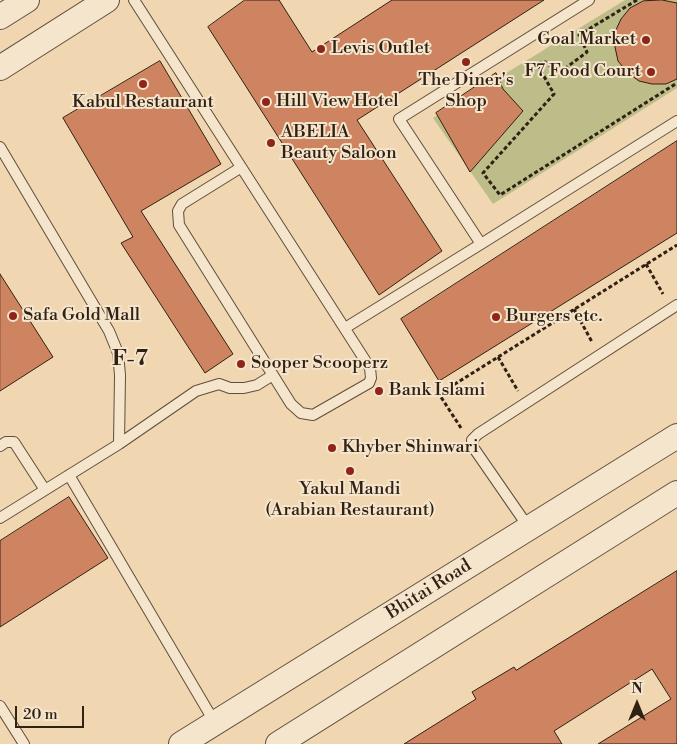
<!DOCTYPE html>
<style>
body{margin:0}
#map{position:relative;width:677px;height:744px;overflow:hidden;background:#f0d7b2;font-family:"Libre Bodoni",serif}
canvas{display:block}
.north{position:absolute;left:612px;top:679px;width:50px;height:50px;-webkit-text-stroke:4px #f5e5cd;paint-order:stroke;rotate:0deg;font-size:14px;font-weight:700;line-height:20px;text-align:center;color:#302113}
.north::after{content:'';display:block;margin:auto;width:18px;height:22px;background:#302113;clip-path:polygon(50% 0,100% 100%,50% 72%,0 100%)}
.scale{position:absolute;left:15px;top:706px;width:69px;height:22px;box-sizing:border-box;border:2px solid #302113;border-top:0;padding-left:6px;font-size:15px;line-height:18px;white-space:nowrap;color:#302113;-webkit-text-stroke:4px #f5e5cd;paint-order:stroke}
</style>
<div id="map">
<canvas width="677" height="744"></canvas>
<div class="north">N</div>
<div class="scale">20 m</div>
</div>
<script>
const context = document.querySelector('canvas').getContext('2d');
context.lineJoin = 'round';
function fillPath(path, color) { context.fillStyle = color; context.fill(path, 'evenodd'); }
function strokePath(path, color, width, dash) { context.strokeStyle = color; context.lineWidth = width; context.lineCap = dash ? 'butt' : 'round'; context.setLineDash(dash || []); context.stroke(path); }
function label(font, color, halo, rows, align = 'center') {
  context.font = font + ' "Libre Bodoni",serif'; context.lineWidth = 4; context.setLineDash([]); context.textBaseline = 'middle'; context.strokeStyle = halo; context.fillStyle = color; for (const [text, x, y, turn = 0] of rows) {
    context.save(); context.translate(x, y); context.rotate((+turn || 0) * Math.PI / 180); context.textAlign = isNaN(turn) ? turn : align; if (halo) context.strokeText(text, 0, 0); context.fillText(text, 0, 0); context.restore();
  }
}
fillPath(new Path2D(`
 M625 0H677V88L493 204 433 118Z`), '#bdbd8a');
const building = new Path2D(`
 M245 0H279L312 52 392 0H544L357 120 442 251 379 295 208 27Z
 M662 0 677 3V79L666 84H652L639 81 627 72 618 61 615 47V32L621 19 630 8 643 1Z
 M160 61 221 164 141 211 233 354 205 373 121 243 133 237 63 118Z
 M496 73 503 89 523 111 470 172 436 113Z
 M677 141V233L439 381 401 319Z
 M0 274 53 357 0 391Z
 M69 497 108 558 0 627V541Z
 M677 571V744H598L671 699 652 669 554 731 562 744H404L476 699 472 692 514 667 516 670Z`);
fillPath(building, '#ce8460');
strokePath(building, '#302113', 1);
const service = new Path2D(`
 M134 0 370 368 371 378 369 383 313 415 301 413 291 404 179 225 178 211 182 204 240 168
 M589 0 399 119 481 244 677 121
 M0 147 109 331 118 353 120 375 119 444
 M345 328 481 244
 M0 446 6 442H14L45 490
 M69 475 215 723
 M0 518 119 444 196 391 219 384 230 388H244L257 385 273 375
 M529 528 473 447 472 440 478 434 677 305
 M0 706 24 744`);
const tertiary = new Path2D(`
 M0 17 27 0
 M0 68 107 0
 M181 744 677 436
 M278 744 677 493`);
strokePath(service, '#604e3b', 12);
strokePath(tertiary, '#604e3b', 26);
strokePath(new Path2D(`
 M637 0 579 35 587 52 559 73 544 61 537 64 554 94 483 173 500 195 677 83
 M646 264 663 294
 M574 309 592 342
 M498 357 518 391
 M461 428 439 394 677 245`), '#302113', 3, [4, 2.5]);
strokePath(service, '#f5e5cd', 10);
strokePath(tertiary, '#f5e5cd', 24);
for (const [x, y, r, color] of [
 [646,40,5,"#8f2418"],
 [321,49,5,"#8f2418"],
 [466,62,5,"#8f2418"],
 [651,72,5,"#8f2418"],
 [143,84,5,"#8f2418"],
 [266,102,5,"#8f2418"],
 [271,143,5,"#8f2418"],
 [13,316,5,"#8f2418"],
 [496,317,5,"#8f2418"],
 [241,364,5,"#8f2418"],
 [379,391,5,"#8f2418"],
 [332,448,5,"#8f2418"],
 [350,471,5,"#8f2418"]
]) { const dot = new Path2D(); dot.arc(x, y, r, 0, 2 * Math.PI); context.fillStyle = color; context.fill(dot); strokePath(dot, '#f5e5cd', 2); }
label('18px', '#302113', '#f5e5cd', [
 ["Goal Market",636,40,"right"],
 ["Levis Outlet",331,49],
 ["F7 Food Court",641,72,"right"],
 ["The Diner's",466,81,"center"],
 ["Shop",466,102,"center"],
 ["Hill View Hotel",276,102],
 ["Kabul Restaurant",143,103,"center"],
 ["ABELIA",281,133],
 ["Beauty Saloon",281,154],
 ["Safa Gold Mall",23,316],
 ["Burgers etc.",506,317],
 ["Sooper Scooperz",251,364],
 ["Bank Islami",389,391],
 ["Khyber Shinwari",342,448],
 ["Yakul Mandi",350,490,"center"],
 ["(Arabian Restaurant)",350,511,"center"]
], 'left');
label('18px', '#302113', '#f5e5cd', [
 ["Bhitai Road",429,590,-32]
]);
label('bold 22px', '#302113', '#f5e5cd', [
 ["F-7",130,360]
]);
</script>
